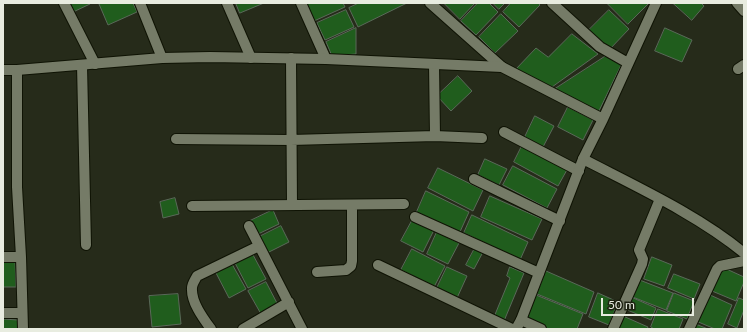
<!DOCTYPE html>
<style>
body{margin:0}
#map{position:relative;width:747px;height:332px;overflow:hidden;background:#262b1a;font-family:Lato,sans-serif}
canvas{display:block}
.frame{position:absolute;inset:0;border:4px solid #e8ece0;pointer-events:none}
.scale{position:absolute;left:601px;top:298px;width:93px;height:18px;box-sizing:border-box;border:2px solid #e8ece0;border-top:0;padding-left:5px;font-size:12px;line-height:14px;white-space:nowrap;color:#e8ece0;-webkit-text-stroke:3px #1d2111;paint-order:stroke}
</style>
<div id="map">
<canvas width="747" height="332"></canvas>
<div class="frame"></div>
<div class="scale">50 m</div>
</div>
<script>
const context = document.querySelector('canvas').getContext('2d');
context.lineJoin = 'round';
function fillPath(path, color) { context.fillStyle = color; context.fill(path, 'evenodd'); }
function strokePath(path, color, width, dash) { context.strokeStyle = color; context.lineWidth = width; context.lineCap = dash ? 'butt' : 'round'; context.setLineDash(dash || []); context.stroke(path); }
const building = new Path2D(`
 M66 3H90V4L71 13Z
 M101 3H133L137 12 108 25 99 4Z
 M236 3H264L240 13Z
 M306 3H343L345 7 314 21Z
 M359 3H407L358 27 349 8Z
 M444 3H475L460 19Z
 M478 3H489L498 12 476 35 461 21Z
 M493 3H505L499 9Z
 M511 3H538L540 5 519 27 503 12Z
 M607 3H649L628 24Z
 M673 3H701L704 6 692 20Z
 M346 10 354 27 325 40 317 23Z
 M609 10 629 29 609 50 589 30Z
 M501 14 518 31 495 53 479 37Z
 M356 28V54L332 56 326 42Z
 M665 28 692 40 682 62 655 51Z
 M572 34 598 54 552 87 515 70 536 48 548 57Z
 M609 54 623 61 597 115 555 89Z
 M458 76 472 91 451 111 437 96Z
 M568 107 593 120 583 140 558 127Z
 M535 116 554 126 543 147 525 137Z
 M523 144 568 168 558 186 514 162Z
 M485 159 507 169 499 185 478 175Z
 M513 166 557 189 547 208 503 185Z
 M438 168 483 190 473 211 428 188Z
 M426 191 469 212 459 234 416 214Z
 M490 196 542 219 532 240 481 217Z
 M175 198 179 214 163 218 160 202Z
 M273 210 279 224 256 235 250 221Z
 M472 215 528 242 520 260 464 233Z
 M413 219 434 230 423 252 401 241Z
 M281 226 289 242 267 253 259 237Z
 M437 232 459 243 448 264 427 254Z
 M475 248 483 252 474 269 466 265Z
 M412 249 445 266 434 287 401 270Z
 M252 253 266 279 248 288 235 263Z
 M652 257 672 265 664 286 644 279Z
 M3 261H15L16 287H3Z
 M232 264 246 289 229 298 216 273Z
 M447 267 467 276 457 298 437 288Z
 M510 267 524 273 504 321 494 317 510 278 507 276Z
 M722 267 744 277V282L736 301 712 291Z
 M546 271 594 292 586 314 537 294Z
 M674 274 700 284 694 299 668 288Z
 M637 279 673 293 666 310 630 296Z
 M266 282 278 305 261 314 248 291Z
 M598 293 618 302 609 325 589 317Z
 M674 293 694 301 687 319 667 311Z
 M178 294 181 324 152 327 149 296Z
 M708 294 732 305 722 329H715L696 321Z
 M536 295 583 314 577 329H549L526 320Z
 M631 297 656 308 651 320 625 309Z
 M739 298 744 300V310L737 328 728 324Z
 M658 309 683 319 679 329H654L651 327Z
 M623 316 648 327 647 329H617Z
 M3 319 18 320V329H3Z
 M693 323 708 329H691Z`);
fillPath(building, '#205d1d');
strokePath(building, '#5a6959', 1);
const minor = new Path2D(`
 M64 3 95 64
 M140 3 162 58
 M227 3 251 58
 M301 3 326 59
 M430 3 502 67
 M552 3 600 47 628 63
 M737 3 744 11
 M291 58 292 205
 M434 64 435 136
 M82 65 86 245
 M738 69 744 65
 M17 70V187L21 257 23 329
 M504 132 579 171
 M176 139 291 140 435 136 482 138
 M583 159C637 187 698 215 744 253
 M474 179 560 221
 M192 206 404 204
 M415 217 539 273
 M249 226 302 329
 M3 257H21
 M378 265 512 329
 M317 272 346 270 351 266 352 261V205
 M3 313H22
 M521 320 541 329
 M211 329C203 318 191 302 192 288 192 284 195 280 197 276L259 246
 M243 329 289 302
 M613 329 642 264 643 259 639 250 660 199
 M689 329 717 269 720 266 744 261`);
const tertiary = new Path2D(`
 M3 70H17L162 58 210 57 326 59 502 67 603 119
 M516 329 521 320 583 159 603 119 656 3`);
strokePath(minor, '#0f1304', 12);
strokePath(tertiary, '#0f1304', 12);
strokePath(minor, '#757b67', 10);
strokePath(tertiary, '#757b67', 10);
</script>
